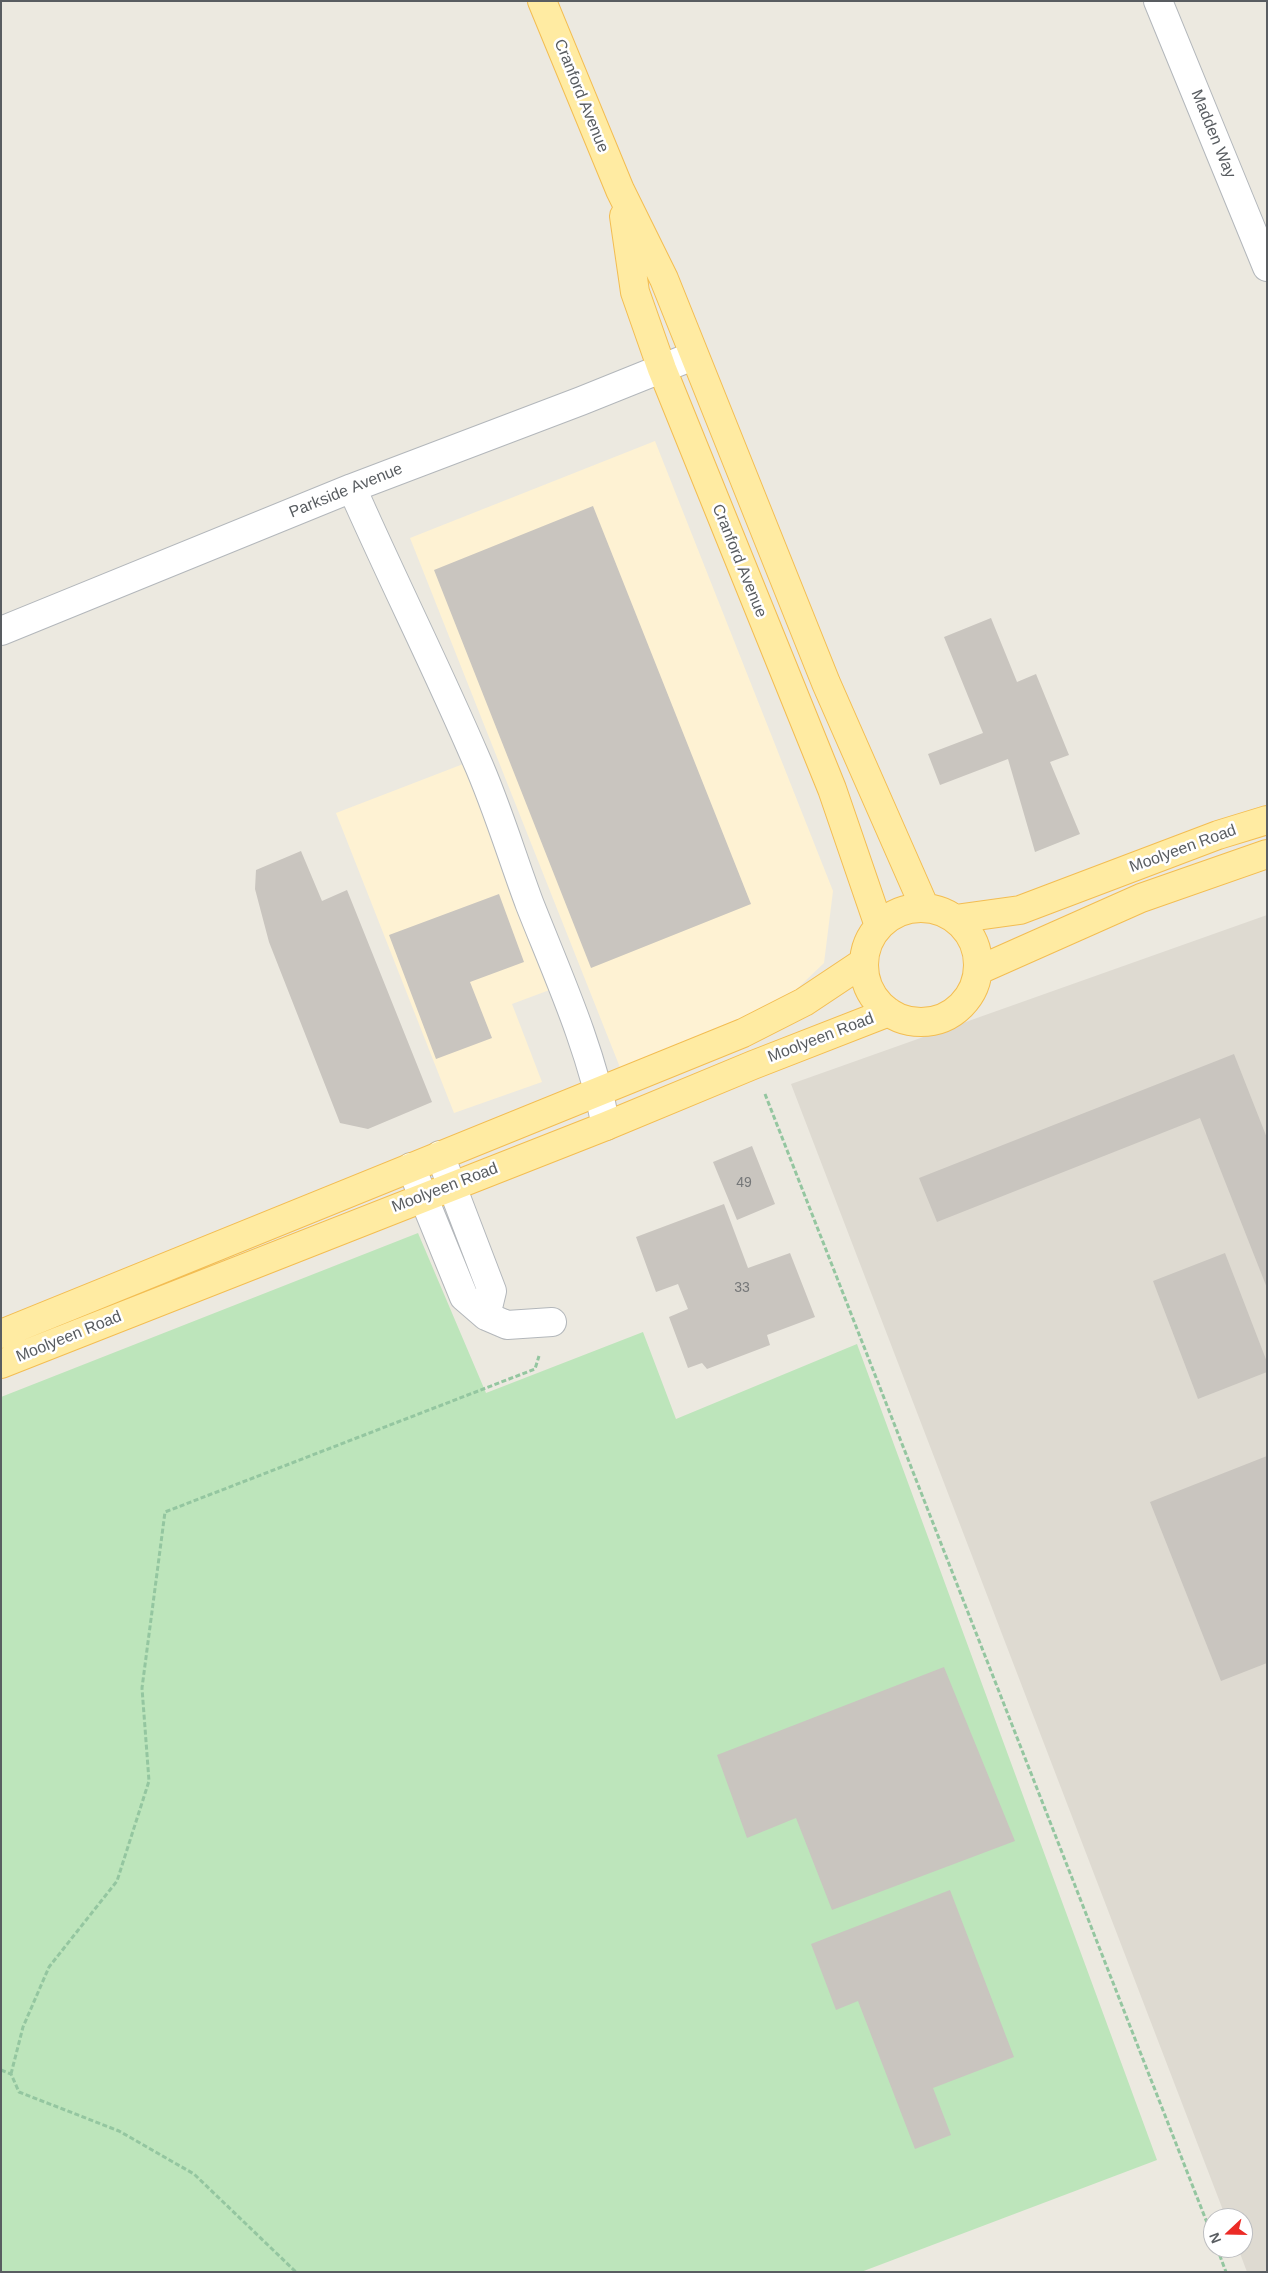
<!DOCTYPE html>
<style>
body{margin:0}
#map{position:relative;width:1268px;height:2273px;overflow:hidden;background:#ece9e0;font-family:Helvetica,sans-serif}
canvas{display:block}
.frame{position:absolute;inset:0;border:2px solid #595d61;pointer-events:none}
.north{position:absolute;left:1203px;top:2208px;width:50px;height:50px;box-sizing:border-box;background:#fff;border:1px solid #bdbec0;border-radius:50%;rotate:249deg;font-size:14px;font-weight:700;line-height:20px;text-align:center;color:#595d61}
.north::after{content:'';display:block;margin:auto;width:18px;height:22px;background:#ec2b26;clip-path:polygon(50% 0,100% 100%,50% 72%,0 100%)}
</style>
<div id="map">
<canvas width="1268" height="2273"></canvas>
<div class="frame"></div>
<div class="north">N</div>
</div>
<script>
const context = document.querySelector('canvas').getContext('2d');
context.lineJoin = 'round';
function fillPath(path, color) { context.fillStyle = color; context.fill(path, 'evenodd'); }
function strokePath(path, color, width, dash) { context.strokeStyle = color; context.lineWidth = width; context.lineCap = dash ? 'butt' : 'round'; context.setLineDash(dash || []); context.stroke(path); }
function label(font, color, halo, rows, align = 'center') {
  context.font = font + ' Helvetica,sans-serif'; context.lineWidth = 5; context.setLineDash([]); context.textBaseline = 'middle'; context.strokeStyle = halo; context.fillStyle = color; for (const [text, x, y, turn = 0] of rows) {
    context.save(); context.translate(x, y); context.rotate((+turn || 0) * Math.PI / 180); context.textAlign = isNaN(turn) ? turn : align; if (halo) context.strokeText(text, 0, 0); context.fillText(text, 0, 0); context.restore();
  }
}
fillPath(new Path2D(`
 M655 441 833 891 824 963 777 1008 621 1070 410 538Z
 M484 756 571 982 512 1004 542 1082 454 1113 336 813Z`), '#fef2d3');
fillPath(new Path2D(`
 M1267 915V2272H1247L1238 2248H1243V2218H1226L791 1084Z`), '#dedad1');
fillPath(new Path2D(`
 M418 1233 486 1393 643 1332 676 1419 857 1344 1157 2160 861 2272H1V1397Z`), '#bde5bb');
fillPath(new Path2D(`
 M593 506 751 904 591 968 434 570Z
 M991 618 1017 682 1036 674 1069 755 1050 762 1080 834 1035 852 1008 759 940 785 928 754 983 733 944 637Z
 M301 851 322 901 347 890 432 1102 368 1129 340 1123 269 942 255 889 256 870Z
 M499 894 524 962 470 982 492 1038 436 1059 389 935Z
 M1234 1054 1267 1138V1288L1200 1118 937 1222 919 1178Z
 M752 1146 775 1204 737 1220 713 1162Z
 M724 1204 748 1268 790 1253 815 1317 767 1335 770 1345 707 1369 702 1363 688 1368 669 1317 688 1309 678 1284 656 1292 636 1237Z
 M1225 1253 1267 1362V1372L1198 1399 1153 1281Z
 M1267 1456V1663L1221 1681 1150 1502Z
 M944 1667 1015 1841 832 1910 796 1818 747 1838 717 1755Z
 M950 1890 1014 2057 933 2088 951 2135 915 2149 858 2001 836 2010 811 1944Z`), '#c9c5bf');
const minor = new Path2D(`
 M1158 1 1267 267
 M352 488C392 579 437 668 476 759 497 806 512 857 530 905 559 978 591 1048 606 1126
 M1 631 352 488 581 401 693 356
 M440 1155 492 1291 486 1316
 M411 1167 464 1297 486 1316 507 1325 552 1322`);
const major = new Path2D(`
 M542 1 620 190 664 279 826 683 925 908
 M624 216 635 292 662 369 832 789 879 926
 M864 965a57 57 0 1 1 114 0a57 57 0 1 1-114 0Z
 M955 919 1020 910 1218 835 1267 820
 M979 970 1141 898 1267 854
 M1 1334 743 1033 804 1002 864 962
 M1 1364 606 1126 753 1065 889 1012`);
strokePath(minor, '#b3b7bb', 30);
strokePath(major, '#f3bd52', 30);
strokePath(new Path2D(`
 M765 1094 1213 2238
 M1 2070 11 2074 19 2092 119 2131 194 2174 296 2272
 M11 2074 23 2027 49 1967 117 1881 149 1781 142 1688 165 1512 535 1369 539 1356
 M1217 2248 1226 2272`), '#94c6a0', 3, [5, 2.5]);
strokePath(minor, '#fff', 28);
strokePath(major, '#ffeba2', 28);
label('14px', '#757778', null, [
 ["49",744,1183],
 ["33",742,1288]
]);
label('16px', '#595d61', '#fff', [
 ["Cranford Avenue",581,96,68],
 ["Madden Way",1213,134,68],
 ["Parkside Avenue",346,491,-22],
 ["Cranford Avenue",739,561,68],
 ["Moolyeen Road",1183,849,-20],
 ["Moolyeen Road",821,1038,-21],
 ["Moolyeen Road",445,1188,-21],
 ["Moolyeen Road",69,1337,-22]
]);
</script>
